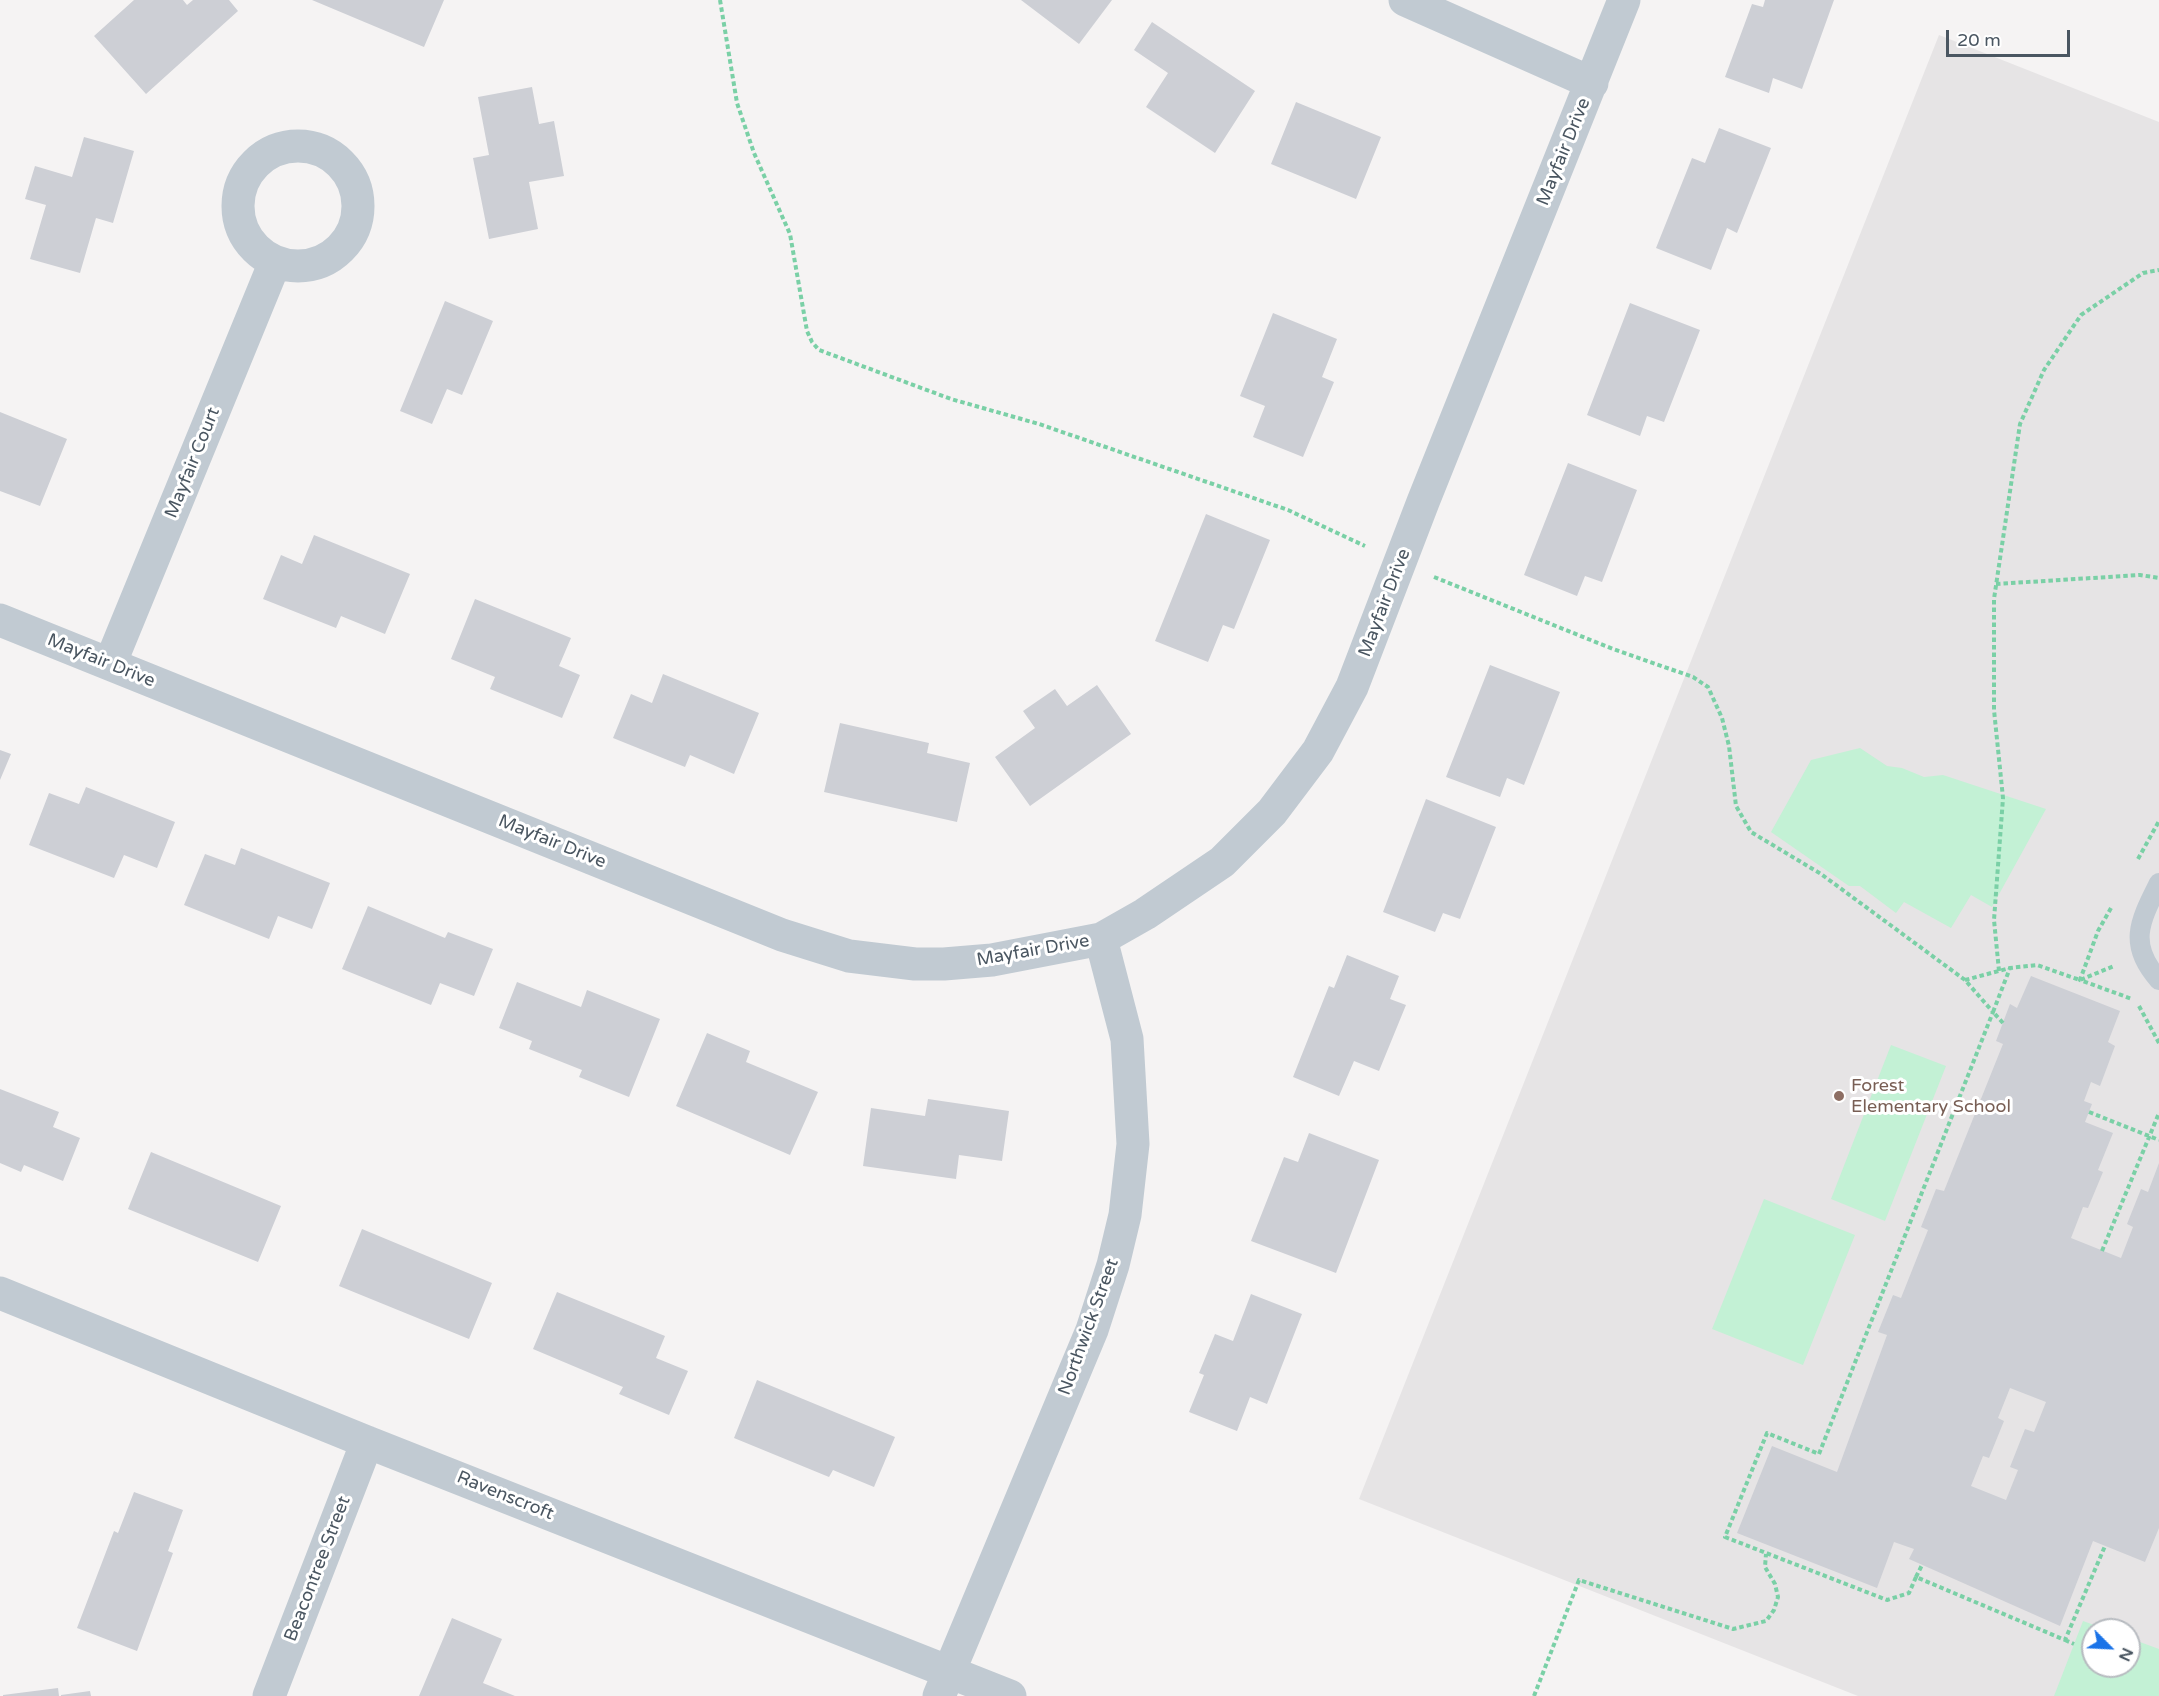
<!DOCTYPE html>
<style>
body{margin:0}
#map{position:relative;width:2159px;height:1696px;overflow:hidden;background:#f5f3f3;font-family:"Varela Round",sans-serif}
canvas{display:block}
.north{position:absolute;left:2081px;top:1618px;width:60px;height:60px;box-sizing:border-box;background:#fff;border:2px solid #b7bbc0;border-radius:50%;rotate:114deg;font-size:16px;font-weight:700;line-height:24px;text-align:center;color:#4a5661}
.north::after{content:'';display:block;margin:auto;width:21px;height:27px;background:#1a73e8;clip-path:polygon(50% 0,100% 100%,50% 72%,0 100%)}
.scale{position:absolute;left:1946px;top:30px;width:124px;height:27px;box-sizing:border-box;border:3px solid #4a5661;border-top:0;padding-left:8px;font-size:18px;line-height:21px;white-space:nowrap;color:#4a5661;-webkit-text-stroke:4px #fff;paint-order:stroke}
</style>
<div id="map">
<canvas width="2159" height="1696"></canvas>
<div class="north">N</div>
<div class="scale">20 m</div>
</div>
<script>
const context = document.querySelector('canvas').getContext('2d');
context.lineJoin = 'round';
function fillPath(path, color) { context.fillStyle = color; context.fill(path, 'evenodd'); }
function strokePath(path, color, width, dash) { context.strokeStyle = color; context.lineWidth = width; context.lineCap = dash ? 'butt' : 'round'; context.setLineDash(dash || []); context.stroke(path); }
function label(font, color, halo, rows, align = 'center') {
  context.font = font + ' "Varela Round",sans-serif'; context.lineWidth = 6; context.setLineDash([]); context.textBaseline = 'middle'; context.strokeStyle = halo; context.fillStyle = color; for (const [text, x, y, turn = 0] of rows) {
    context.save(); context.translate(x, y); context.rotate((+turn || 0) * Math.PI / 180); context.textAlign = isNaN(turn) ? turn : align; if (halo) context.strokeText(text, 0, 0); context.fillText(text, 0, 0); context.restore();
  }
}
fillPath(new Path2D(`
 M1939 35 2159 122V1696H1858L1359 1499ZM2093 1630H2129V1666H2093Z`), '#e6e4e5');
fillPath(new Path2D(`
 M1860 748 1887 766 1902 768 1924 777 1943 775 2046 809 1992 907 1971 895 1951 928 1904 902 1896 913 1860 886H1849L1771 832 1811 760Z
 M1891 1045 1946 1066 1885 1221 1831 1199Z
 M1764 1199 1855 1235 1803 1365 1712 1329Z
 M2083 1621 2108 1630H2093V1666H2129V1638L2159 1649V1696H2054Z`), '#c3f1d5');
fillPath(new Path2D(`
 M134 0H183L187 5 193 0H229L238 11 146 94 94 36Z
 M312 0H444L424 47Z
 M1021 0H1112L1079 44Z
 M1765 0H1834L1802 89 1773 78 1769 93 1725 77 1752 4 1763 7Z
 M1152 22 1255 91 1215 153 1146 107 1168 73 1134 50Z
 M532 87 539 124 554 121 564 176 529 182 538 229 489 239 473 158 489 155 478 97Z
 M1296 102 1381 137 1356 199 1271 164Z
 M1719 128 1771 148 1737 233 1727 228 1711 270 1656 248 1692 158 1705 163Z
 M84 137 134 151 113 223 96 218 80 273 30 259 46 205 25 199 35 166 72 177Z
 M445 301 493 321 462 395 447 389 432 424 400 411Z
 M1630 303 1700 330 1664 422 1647 416 1640 436 1587 415Z
 M1273 313 1337 339 1322 377 1334 382 1303 457 1253 437 1265 406 1240 396Z
 M0 412 67 439 40 506 0 491Z
 M1568 463 1637 490 1602 582 1585 576 1577 596 1524 575Z
 M1206 514 1270 540 1234 629 1223 625 1208 662 1155 641Z
 M314 535 410 574 385 634 341 616 336 628 263 599 281 555 302 564Z
 M475 599 571 638 559 666 580 675 562 718 490 689 495 677 451 659Z
 M1490 665 1560 692 1524 785 1507 778 1500 797 1446 777Z
 M663 674 759 713 734 774 690 755 685 767 613 738 631 694 652 703Z
 M1097 685 1131 734 1030 806 995 757 1035 728 1023 711 1055 689 1067 706Z
 M840 723 929 743 927 753 970 763 957 822 824 792Z
 M0 750 11 754 0 780Z
 M86 787 175 822 157 868 124 855 114 878 29 845 49 793 79 804Z
 M1426 799 1496 827 1460 919 1443 913 1435 932 1383 912Z
 M241 848 330 883 312 929 278 916 269 939 184 905 205 854 235 865Z
 M368 906 445 938 448 932 493 949 474 996 440 983 431 1005 342 969Z
 M1347 955 1399 976 1390 999 1406 1005 1379 1071 1354 1061 1339 1096 1293 1077 1329 986 1334 988Z
 M2031 976 2120 1011 2108 1042 2115 1046 2100 1086 2091 1082 2084 1101 2092 1104 2085 1122 2113 1133 2098 1170 2103 1172 2088 1208 2083 1207 2071 1238 2121 1258 2133 1227 2127 1224 2141 1189 2148 1192 2159 1163V1528L2145 1562 2093 1541 2060 1626 1909 1559 1914 1549 1894 1542 1877 1588 1737 1533 1772 1446 1837 1472 1887 1335 1878 1332 1893 1295 1901 1298 1928 1230 1921 1227 1936 1189 1944 1191 2003 1044 1996 1041 2010 1004 2017 1008ZM2010 1388 2046 1402 2034 1432 2025 1429 2010 1467 2018 1470 2006 1500 1971 1486 1983 1456 1989 1458 2004 1421 1998 1418Z
 M517 982 581 1007 587 990 660 1019 629 1097 579 1077 582 1070 529 1049 532 1041 499 1028Z
 M707 1033 750 1051 746 1062 818 1092 790 1155 676 1106Z
 M0 1089 59 1112 53 1127 80 1138 63 1181 24 1165 21 1172 0 1163Z
 M928 1099 1009 1111 1002 1161 959 1155 956 1179 863 1166 871 1108 925 1116Z
 M1309 1133 1379 1160 1336 1273 1251 1241 1284 1157 1298 1162Z
 M151 1152 281 1206 258 1262 128 1209Z
 M362 1229 492 1283 469 1339 339 1286Z
 M557 1292 665 1336 656 1358 688 1371 669 1415 619 1394 623 1387 533 1349Z
 M1251 1294 1302 1314 1267 1404 1250 1397 1237 1431 1189 1412 1204 1375 1199 1373 1215 1334 1233 1341Z
 M757 1380 895 1437 874 1487 833 1470 829 1477 734 1438Z
 M134 1492 183 1510 168 1551 173 1553 137 1651 77 1628 114 1531 118 1533Z
 M452 1618 502 1639 483 1683 515 1696H419Z
 M58 1688 59 1696H3V1695Z
 M90 1691 91 1696H61V1695Z`), '#cdcfd5');
strokePath(new Path2D(`
 M720 0 737 103 754 153 790 234 807 331 812 342 819 350 951 399 1039 424 1288 510 1365 546
 M1434 577 1613 649 1693 677 1708 687 1722 718 1729 746 1736 806 1751 832 1821 874 1965 980 1993 1012 1819 1454 1767 1433 1725 1537 1887 1600 1909 1593 1916 1577 2065 1640 2105 1546
 M1996 584 2140 575 2159 578
 M2138 859 2159 821
 M2111 908 2098 931 2080 980 2132 999
 M1999 971 1994 920 2003 798 1994 710V599L2020 424 2044 370 2081 315 2143 273 2159 270
 M1965 980 2010 968 2037 965 2080 980 2114 966
 M2139 1006 2159 1043
 M2003 1023 1993 1012 2010 968
 M2089 1112 2159 1140
 M2102 1251 2159 1113
 M1916 1577 1922 1565
 M2065 1640 2074 1644
 M1534 1696 1579 1580 1733 1629 1766 1621 1774 1610 1778 1597 1775 1584 1765 1567 1766 1554`), '#7ad0a6', 4, [4.5, 3]);
strokePath(new Path2D(`
 M2159 883C2140 921 2127 944 2159 980`), '#c1cad2', 20);
strokePath(new Path2D(`
 M1405 0 1592 83
 M238 206a60 60 0 1 1 120 0a60 60 0 1 1-120 0Z
 M0 620 782 935 849 956 915 964H944L992 960 1101 939 1145 914 1222 862 1272 812 1318 751 1352 687 1423 502 1624 0
 M110 664 275 262
 M0 1293 367 1442 1010 1696
 M269 1696 367 1442
 M939 1696 1092 1330 1113 1265 1125 1215 1133 1144 1127 1039 1101 939`), '#c1cad2', 33);
for (const [x, y, r, color] of [
 [1839,1096,6,"#8d6e63"]
]) { const dot = new Path2D(); dot.arc(x, y, r, 0, 2 * Math.PI); context.fillStyle = color; context.fill(dot); strokePath(dot, '#fff', 2); }
label('18px', '#4a5661', '#fff', [
 ["Mayfair Drive",1564,152,-68],
 ["Mayfair Court",193,463,-68],
 ["Mayfair Drive",1385,603,-69],
 ["Mayfair Drive",101,661,22],
 ["Mayfair Drive",552,842,22],
 ["Mayfair Drive",1033,951,-10],
 ["Northwick Street",1089,1327,-70],
 ["Ravenscroft",505,1496,22],
 ["Beacontree Street",318,1569,-69]
]);
label('18px', '#785e54', '#fff', [
 ["Forest",1851,1086],
 ["Elementary School",1851,1107]
], 'left');
</script>
